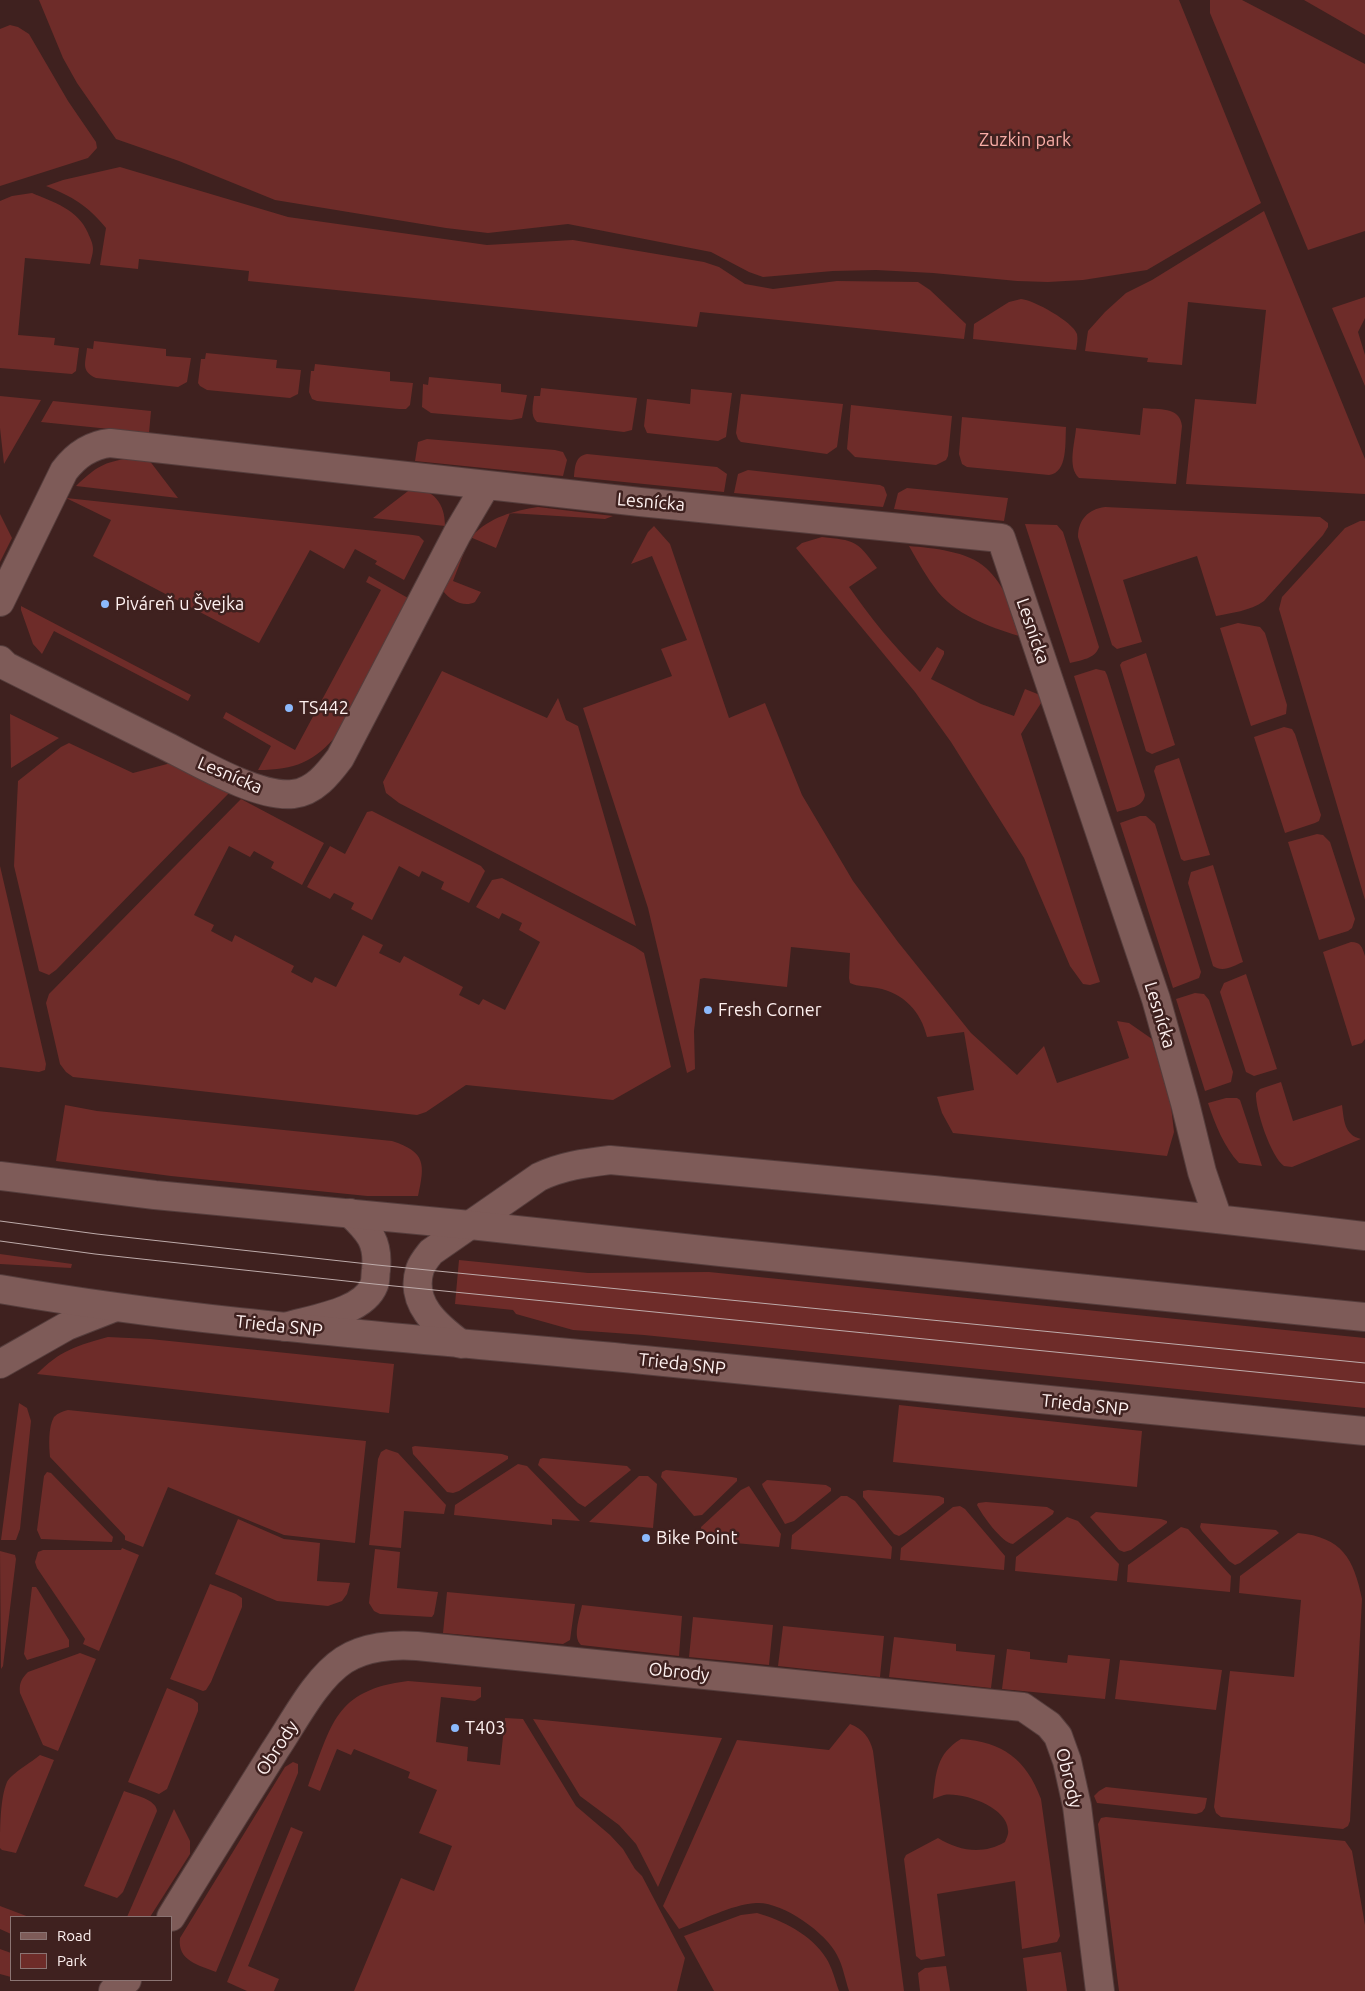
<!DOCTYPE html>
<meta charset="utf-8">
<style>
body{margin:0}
#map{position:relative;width:1365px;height:1991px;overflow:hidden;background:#3f211f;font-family:Ubuntu,sans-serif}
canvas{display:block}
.legend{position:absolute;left:10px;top:1916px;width:162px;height:65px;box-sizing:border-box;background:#3f211f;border:1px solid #8b7473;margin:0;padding:6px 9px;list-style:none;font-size:15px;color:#fef1f0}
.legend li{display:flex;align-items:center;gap:10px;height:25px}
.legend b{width:25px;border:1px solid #8b7473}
</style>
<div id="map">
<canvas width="1365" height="1991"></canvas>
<ul class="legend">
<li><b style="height:6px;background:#7e5b58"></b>Road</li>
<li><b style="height:14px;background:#6e2c29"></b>Park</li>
</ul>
</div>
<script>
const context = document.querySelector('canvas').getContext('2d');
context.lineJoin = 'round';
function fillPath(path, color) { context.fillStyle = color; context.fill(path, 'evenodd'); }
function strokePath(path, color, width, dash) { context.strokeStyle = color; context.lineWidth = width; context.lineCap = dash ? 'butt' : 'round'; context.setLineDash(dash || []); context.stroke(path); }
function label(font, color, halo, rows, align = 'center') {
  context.font = font + ' Ubuntu,sans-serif'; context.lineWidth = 5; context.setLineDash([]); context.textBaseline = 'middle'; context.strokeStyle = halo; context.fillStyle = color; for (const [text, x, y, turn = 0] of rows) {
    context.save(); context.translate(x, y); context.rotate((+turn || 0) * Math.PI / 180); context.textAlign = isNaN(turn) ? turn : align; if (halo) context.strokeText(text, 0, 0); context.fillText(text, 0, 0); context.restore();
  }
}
fillPath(new Path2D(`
 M39 0H1179L1261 203 1147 270 1083 280 1048 282 1017 281 933 273 876 270 833 271 763 277 749 272 711 252 568 224 488 233 446 228 275 200 179 161 116 139 77 83 63 58Z
 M1210 0H1242L1365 64V231L1308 250 1210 13Z
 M1304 0H1365V35Z
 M10 25 18 27 29 34 68 101 96 142 97 148 88 158 0 186V29Z
 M120 167 288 217 487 245 573 240 704 262 719 267 745 284 773 289 837 281 918 282 930 290 966 324 964 339 700 312 697 327 248 281 249 271 139 259 138 269 100 265 106 228C87 205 73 197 46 186L63 180Z
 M32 193C53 202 78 209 88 233 90 238 93 243 93 249 93 254 91 259 90 264L25 258 18 335 55 338 54 345 79 348 76 371 72 374 0 368V201L12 196Z
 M1264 211 1365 459V494L1186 484 1195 399 1256 404 1266 310 1188 302 1182 365 1147 362 1148 358 1085 351 1088 331 1105 312 1126 293 1152 280Z
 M1365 297V318L1358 332 1365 355V386L1332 308Z
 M1021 299C1034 300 1073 322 1077 334 1078 339 1077 345 1076 350L973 339 974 324 1009 302Z
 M94 341 166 349V356L191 358 187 382 178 387 96 378C80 371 86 362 87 348L93 349Z
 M206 353 277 360 276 368 301 370 298 394 290 398 207 390 200 386 198 383 201 359H205Z
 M315 364 390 372V381L413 383 410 405 406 409H399L317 401 312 399 309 392 311 371H314Z
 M429 377 501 384V392L527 395 522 418 511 420 431 413 422 407 423 384 428 385Z
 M541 388 637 398 632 430 624 432 537 422C530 416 533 405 534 396H540Z
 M691 389 732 393 726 437 718 441 647 433 644 426 647 399 690 404Z
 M741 394 843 404 837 447 827 454 741 442 738 439 736 433Z
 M0 396 41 400 4 464 0 428Z
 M53 401 151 411 149 433 41 422Z
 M851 405 952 416 948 456 946 460 936 465 855 457 847 449Z
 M1143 408C1158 410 1180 406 1182 426L1176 484 1079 478C1067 467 1075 443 1076 428L1140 435Z
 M962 417 1066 427C1065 442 1068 473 1049 475L967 467 962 464 959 454Z
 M427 439 555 450 563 452 567 460 563 476 415 461 418 442Z
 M587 454 717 467 727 474 724 492 574 477C575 467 575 456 587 454Z
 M131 458 149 460 178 498 76 486C96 467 103 462 131 458Z
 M748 470 880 485 884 487 887 495 883 507 734 493 738 474Z
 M412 488C434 490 445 503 445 526L373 518Z
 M907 488 1008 498 1004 521 894 509 898 493Z
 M66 498 413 535 419 536 424 541 404 580 375 564 377 561 355 549 344 569 310 550 259 643 93 556 111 520Z
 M538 507 613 516 605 519 510 513 496 548 470 537 453 581 481 592 475 602C464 608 450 600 443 591 450 578 463 545 472 536 490 517 513 511 538 507Z
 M1105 507 1320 517 1328 523V527L1323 535 1264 601C1250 611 1231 613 1216 616L1197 556 1123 580 1142 642 1117 649 1112 645 1078 537C1078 520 1088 509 1105 507Z
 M0 514 12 538 0 562Z
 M1360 521H1365V900L1279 609 1282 597 1345 528Z
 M1025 524 1057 525 1063 532 1099 647C1095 659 1081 660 1070 663Z
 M654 526 670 544 729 718 765 703 802 795 853 881 898 942 971 1033 1017 1075 1044 1046 1057 1083 1129 1058 1117 1021 1129 1023 1152 1039 1171 1106 1174 1132 1167 1156 953 1133 942 1113 937 1097 974 1090 964 1032 927 1037C921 1012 904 993 877 988 868 986 858 987 850 983L849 978 850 953 791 947 787 987 704 978 700 979 694 1031 695 1069 687 1073 648 908 583 708 672 676 661 649 687 640 652 556 631 564 648 532Z
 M822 537C855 541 856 539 877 568L849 587C871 618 893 646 920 672L937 647 944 651V654L931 679 981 704 1014 716 1025 689 1045 697 1021 734 1100 982 1090 985 1083 984 1070 966 1024 858 951 742 915 692 796 548 802 543Z
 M909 546C932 548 968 551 986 568 1004 584 1017 616 1025 638 994 628 960 618 938 592 927 578 918 562 909 546Z
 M369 576 408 598 338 734C314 762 295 770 258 770L271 746 223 718 226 712 295 750 381 590 366 582Z
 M21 606 191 695 188 701 54 631 42 654 33 644 21 610Z
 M1238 623 1260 627 1265 633 1287 705 1286 714 1251 726 1220 628Z
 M1146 653 1175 745 1152 754 1146 751 1120 665 1122 662Z
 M1096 669 1105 671 1107 675 1145 795C1143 808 1128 808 1117 812L1074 676Z
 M442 671 547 718 558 698 566 720 578 726 636 926 399 803 386 793 383 782Z
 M10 714 59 738 11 768Z
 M1284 727 1292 729 1295 734 1321 815 1319 821 1315 823 1285 833 1254 737Z
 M69 743 133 773 171 763 229 793 56 970 49 975 39 971 14 866 18 781 61 747Z
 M1179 758 1210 855 1184 861 1181 859 1154 771 1156 766Z
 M241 799 324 843 302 885 271 868 274 862 254 851 250 857 229 846 194 915 214 925 211 931 232 942 235 935 294 966 291 972 312 983 315 977 336 987 363 935 383 945 379 953 400 963 404 956 463 987 459 995 479 1005 483 999 505 1010 540 942 519 930 522 923 502 913 499 919 476 907 492 880 502 878 635 947 644 953 671 1067 613 1100 466 1085 426 1112 417 1115 73 1077 66 1072 60 1064 46 1003 49 994Z
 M372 811 481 866 485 871 469 903 441 889 444 882 422 871 419 877 399 866 372 920 351 909 354 903 334 893 330 899 307 887 330 846 345 854 367 812Z
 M1140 816H1146L1155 824 1201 972 1199 978 1173 988 1120 823Z
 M1317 834 1323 835 1330 842 1355 919 1352 928 1348 931 1319 940 1288 842Z
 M1213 865 1243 962C1233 966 1223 973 1213 966L1188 883 1191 872Z
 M0 866 46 1064 45 1070 39 1072 0 1067Z
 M1351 942C1361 942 1362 947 1365 956V1039L1362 1043 1352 1046 1323 952Z
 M1246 974 1277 1069 1254 1076 1246 1072 1220 992 1224 983Z
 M1195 993 1204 994 1209 1000 1233 1072 1231 1082 1205 1091 1176 999Z
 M1281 1082 1293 1121 1342 1105C1344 1120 1344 1135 1361 1139L1292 1167 1284 1166C1271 1157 1255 1109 1256 1093L1260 1089Z
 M1226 1098H1237L1240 1100 1262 1166 1239 1163C1224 1147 1215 1124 1208 1103Z
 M65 1105 97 1111 392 1141C426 1152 425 1164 418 1196H367L171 1176 56 1161Z
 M0 1254 72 1264 71 1268 0 1264Z
 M459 1260 588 1273 709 1272 1365 1338V1408L644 1335 573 1330 516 1314 513 1310 455 1304Z
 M108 1337 150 1339 394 1364 389 1413 37 1374C59 1351 78 1345 108 1337Z
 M19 1403 27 1408 31 1421 20 1529 16 1540H1Z
 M899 1405 1142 1431 1137 1487 893 1462Z
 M68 1410 366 1441 355 1543 284 1535 168 1487 143 1547 125 1540V1536L50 1457C49 1446 48 1427 54 1417 58 1413 63 1411 68 1410Z
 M415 1446 502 1454 508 1456V1459L459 1491 453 1493 447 1492 413 1454 412 1447Z
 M386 1449 398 1453 446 1505 444 1514 404 1511 401 1548 369 1545 378 1459 381 1452Z
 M543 1458 627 1466 631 1470 585 1507 578 1503 538 1465 540 1459Z
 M518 1464 527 1466 580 1521 552 1519V1525L454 1515 455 1505Z
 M666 1470 732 1477 737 1478V1481L702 1515 694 1516 661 1477 662 1472Z
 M47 1472 51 1473 113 1537 112 1542 41 1539 37 1530 44 1476Z
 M639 1476H648L657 1484 653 1528 589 1522Z
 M767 1480 826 1485 831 1488V1491L794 1521 785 1524 763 1487 762 1484Z
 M749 1486 781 1534 779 1547 702 1540 701 1527 741 1490Z
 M868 1490 939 1496 944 1498V1503L906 1532 899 1536 894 1534 863 1497V1491Z
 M841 1496H847L855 1501 892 1547 891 1559 791 1549 792 1535Z
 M986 1502 1047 1507 1054 1511 1053 1514 1013 1544C1002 1543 982 1515 977 1505L978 1503Z
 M960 1506 965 1509 1005 1556 1004 1570 900 1560 901 1548 953 1507Z
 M1096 1512 1161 1519 1167 1521V1523L1131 1550 1124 1552 1119 1550 1090 1517Z
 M1067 1517 1078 1521 1119 1564 1117 1581 1015 1571 1016 1557Z
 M238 1519 284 1539 320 1543 317 1581 350 1583 347 1594 342 1601 328 1606 277 1601 215 1574Z
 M1201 1523 1276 1530 1279 1533 1240 1563 1235 1565 1229 1561 1202 1531 1200 1527Z
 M1181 1527 1188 1529 1231 1576 1230 1592 1127 1582 1128 1565Z
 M1298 1533C1342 1537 1354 1559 1362 1599L1350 1821 1348 1826 1343 1829 1221 1817 1216 1813 1214 1807 1230 1671 1294 1677 1301 1600 1239 1593 1240 1576Z
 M122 1548 139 1555 99 1651 83 1644 85 1639 37 1568 35 1562 38 1552 43 1550H121Z
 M375 1549 400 1552 397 1588 438 1592 434 1614 432 1617 380 1614 374 1611 369 1603Z
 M0 1551 15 1555 16 1559 3 1666 1 1669Z
 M210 1584 236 1594 242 1598V1607L211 1682 206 1690 203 1691 170 1679Z
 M32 1587H36L38 1590 69 1640V1647L27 1660 24 1654Z
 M447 1592 575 1604 570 1640 563 1644 443 1633Z
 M582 1605 682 1616 679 1656 581 1645C572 1637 580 1616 582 1605Z
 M693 1617 773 1625 769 1665 689 1657Z
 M783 1626 884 1636 880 1677 778 1666Z
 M894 1637 956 1644V1651L995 1655 991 1688 889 1677Z
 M1007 1649 1030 1652V1659L1067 1663 1068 1655 1110 1659 1105 1699 1002 1689Z
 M80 1653 96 1659 58 1751 43 1745 20 1693C19 1684 21 1679 28 1672Z
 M1120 1660 1222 1670 1216 1710 1115 1699Z
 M408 1681 481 1687V1697L475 1701 441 1697 436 1742 468 1747 467 1761 500 1765 505 1718 523 1719 576 1806 610 1835 623 1849 635 1869 642 1876 685 1958 677 1991H354L401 1878 434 1891 452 1846 419 1833 437 1790 408 1778 410 1772 354 1749 351 1755 337 1749 320 1791 308 1786C332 1725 334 1690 408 1681Z
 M167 1688 193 1699 198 1703V1711L167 1789 159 1794 128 1782Z
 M533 1719 722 1738 658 1887 636 1844 619 1825 580 1796Z
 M850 1724C863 1729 870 1738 873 1751L904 1991H849C845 1979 843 1966 837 1955 826 1932 781 1901 756 1903 730 1905 703 1920 679 1929L663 1906 737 1740 829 1750Z
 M961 1739C1003 1742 1026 1759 1041 1799L1060 1936 1057 1942 1022 1949 1015 1881 937 1894 945 1956 921 1960 916 1956 904 1859 906 1855 938 1838C959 1851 983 1855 1005 1842 1006 1839 1009 1834 1008 1830 1007 1807 963 1792 944 1795 940 1796 936 1798 933 1799 936 1773 936 1754 961 1739Z
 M40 1755 54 1760 16 1853 2 1850 0 1848C0 1830 0 1798 7 1782 12 1773 32 1762 40 1755Z
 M293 1762 298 1764V1773L216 1972C199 1965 177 1961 180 1938L285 1767Z
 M1106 1787 1207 1798 1205 1808 1202 1812 1196 1814 1097 1803 1094 1796 1099 1791Z
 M124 1791C134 1795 156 1799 157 1811L123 1892 117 1898 84 1886Z
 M174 1809 190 1841V1854L150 1917H127Z
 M1106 1817 1345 1841 1352 1851 1365 1925V1991H1119L1098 1824 1101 1818Z
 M291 1827 303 1832 248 1966 279 1979 274 1991H247L227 1982Z
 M0 1906 29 1917H11V1934L0 1929Z
 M757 1913C782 1920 812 1935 826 1958 832 1967 835 1980 839 1991H714L684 1936 741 1915Z
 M0 1949 11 1953V1977L0 1974Z
 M1061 1952 1067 1991H1027L1023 1958Z
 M946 1966 950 1991H920L918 1973 925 1968Z`), '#6e2c29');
const minor = new Path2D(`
 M0 602 64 471C76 455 91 445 110 443L640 502 1001 538 1156 999 1185 1103 1202 1172 1218 1219
 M0 660 6 666C60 693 113 720 166 746 198 762 258 798 293 794 314 792 328 774 340 758L457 534 486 485
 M285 1327C311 1319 363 1313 374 1285 376 1281 375 1274 376 1270 379 1242 369 1231 350 1213
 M461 1344C437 1326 409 1303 420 1269 422 1263 427 1257 431 1252L539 1177C562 1166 585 1163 610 1160 862 1183 1114 1206 1365 1236
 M0 1364 67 1326 113 1308
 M171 1917C205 1861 240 1806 275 1750 294 1722 315 1679 344 1660 364 1647 393 1644 417 1646L1023 1707 1049 1725 1058 1736 1067 1761 1077 1806 1100 1991
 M113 1991 127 1980`);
const tertiary = new Path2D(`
 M0 1176 155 1195 470 1225 721 1252 1365 1317
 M0 1289C213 1326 429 1339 644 1360 885 1383 1125 1409 1365 1431`);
strokePath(minor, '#553d3c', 30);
strokePath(tertiary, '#553d3c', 30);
strokePath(minor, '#7e5b58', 28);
strokePath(tertiary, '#7e5b58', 28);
strokePath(new Path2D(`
 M0 1221 97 1234 377 1265 1365 1363
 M0 1241 95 1254 374 1284 1365 1383`), '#beabaa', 1);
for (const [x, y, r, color] of [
 [105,604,5,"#8cb9fc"],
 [289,708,5,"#8cb9fc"],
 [708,1010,5,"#8cb9fc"],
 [646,1538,5,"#8cb9fc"],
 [455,1728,5,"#8cb9fc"]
]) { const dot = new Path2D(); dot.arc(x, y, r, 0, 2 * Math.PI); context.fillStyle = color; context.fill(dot); strokePath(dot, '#3f211f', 2); }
label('18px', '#f9ada6', '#3f211f', [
 ["Zuzkin park",1025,140]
]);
label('18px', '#fef1f0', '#3f211f', [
 ["Lesnícka",651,502,5],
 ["Lesnícka",1033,631,71],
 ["Lesnícka",230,775,23],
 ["Lesnícka",1160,1015,73],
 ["Trieda SNP",279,1326,6],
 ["Trieda SNP",682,1364,6],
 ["Trieda SNP",1085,1405,6],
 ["Obrody",679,1672,6],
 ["Obrody",277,1748,-57],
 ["Obrody",1069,1778,76]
]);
label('18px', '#fef1f0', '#3f211f', [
 ["Piváreň u Švejka",115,604],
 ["TS442",299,708],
 ["Fresh Corner",718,1010],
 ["Bike Point",656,1538],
 ["T403",465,1728]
], 'left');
</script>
